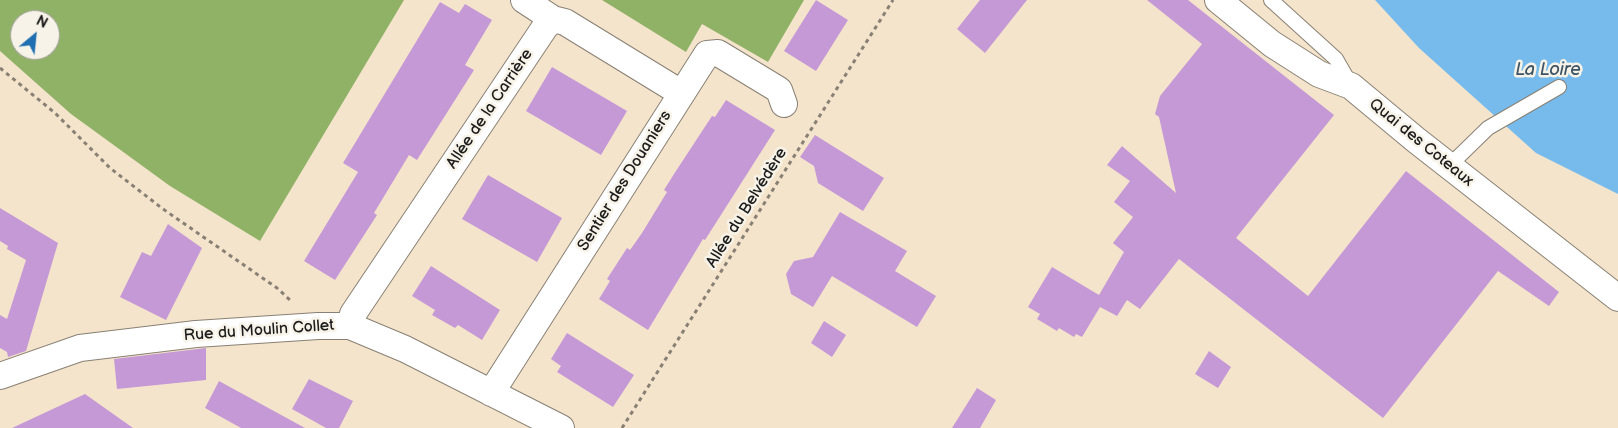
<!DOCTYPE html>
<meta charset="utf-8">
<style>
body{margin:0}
#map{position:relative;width:1618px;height:428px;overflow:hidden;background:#f5e4cc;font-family:"Balsamiq Sans",sans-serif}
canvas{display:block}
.north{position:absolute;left:10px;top:10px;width:50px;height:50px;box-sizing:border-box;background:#f7f3e8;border:1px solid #9f9d96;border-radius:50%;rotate:28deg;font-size:14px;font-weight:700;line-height:20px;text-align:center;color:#1c1c1c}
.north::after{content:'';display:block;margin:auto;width:18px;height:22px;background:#1f6fb2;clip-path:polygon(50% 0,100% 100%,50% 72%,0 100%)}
</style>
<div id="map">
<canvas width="1618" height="428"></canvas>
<div class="north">N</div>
</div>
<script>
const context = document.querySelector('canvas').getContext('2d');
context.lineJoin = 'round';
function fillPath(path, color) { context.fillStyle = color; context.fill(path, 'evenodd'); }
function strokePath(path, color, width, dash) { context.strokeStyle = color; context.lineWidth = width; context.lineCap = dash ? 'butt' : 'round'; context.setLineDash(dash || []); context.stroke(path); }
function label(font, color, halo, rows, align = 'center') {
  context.font = font + ' "Balsamiq Sans",sans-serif'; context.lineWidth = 5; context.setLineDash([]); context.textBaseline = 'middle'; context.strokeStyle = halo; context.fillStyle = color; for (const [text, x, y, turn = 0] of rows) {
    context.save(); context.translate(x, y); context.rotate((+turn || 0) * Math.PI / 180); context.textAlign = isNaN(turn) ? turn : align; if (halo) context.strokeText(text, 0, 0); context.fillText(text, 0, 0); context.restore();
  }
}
fillPath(new Path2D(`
 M0 0H404L260 241 170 186 71 114 0 51ZM20 20H50V50H20Z
 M602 0H804L768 62 702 24 686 52Z`), '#90b267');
fillPath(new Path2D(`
 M1375 0H1618V194L1536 153 1419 48Z`), '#76bbec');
fillPath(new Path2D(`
 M816 0 848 20 816 71 784 51Z
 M980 0H1027L985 53 957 29Z
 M1147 0H1188L1334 115 1236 238 1308 296 1406 171 1559 292 1549 306 1498 271 1383 418 1179 259 1140 309 1127 300 1117 316 1100 307 1082 337 1076 334 1074 337 1059 328 1057 331 1037 319 1040 314 1028 307 1052 267 1099 295 1124 252 1113 243 1133 217 1114 202 1130 181 1107 165 1122 146 1176 193 1159 117 1155 114 1160 96 1202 44Z
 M440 2 459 13 465 4 492 20 465 65 474 70 417 160 409 155 374 213 377 215 335 280 304 261 358 172 343 163Z
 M552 67 627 111 601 155 526 111Z
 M726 100 775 130 705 240 703 239 648 330 599 299 610 281 607 279 627 248 630 250 642 233 667 192 664 190 674 174 712 116 715 117Z
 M815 135 884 178 863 211 818 183 814 166 800 157Z
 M488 175 562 218 537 262 462 219Z
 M0 208 58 243 26 351 8 357 7 352 0 348V315L7 319 26 260 7 249 8 246 0 241Z
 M840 212 907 251 895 271 936 296 917 327 832 276 813 307 791 294 786 274 794 261 813 257Z
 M168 224 202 248 166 320 120 297 142 252 151 256Z
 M431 266 500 310 482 340 458 325 455 328 432 315 435 310 412 296Z
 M824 321 846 335 832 357 811 343Z
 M567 333 634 375 613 407 557 372 561 366 551 359Z
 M206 348V380L117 389 114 359Z
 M1209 351 1231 367 1218 388 1195 374Z
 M309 379 353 401 339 428H326L292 409Z
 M219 381 305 428H241L205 408Z
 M977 388 996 400 980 428H952Z
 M85 394 133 428H12Z`), '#c599d6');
const lane = new Path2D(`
 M1271 0 1336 59 1351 85
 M1449 166 1488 128 1559 87`);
const street = new Path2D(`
 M524 0 553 19
 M1218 0 1272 44 1319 74 1351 86 1416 140 1618 298
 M350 326 353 314 545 27 553 19 565 22 681 93
 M0 376 80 348 196 334 318 326H350L405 349 561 428
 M491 393 707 54 718 53 779 90 784 104`);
strokePath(lane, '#888074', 16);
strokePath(street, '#888074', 28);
strokePath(new Path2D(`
 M0 68 55 113 110 168 163 209 277 288 290 300
 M622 428 893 0`), '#888074', 3, [4, 4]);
strokePath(lane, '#fff', 14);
strokePath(street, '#fff', 26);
label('16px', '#1c1c1c', '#f7f3e8', [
 ["Allée de la Carrière",490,109,-56],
 ["Quai des Coteaux",1421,143,39],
 ["Sentier des Douaniers",625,181,-58],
 ["Allée du Belvédère",747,208,-58],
 ["Rue du Moulin Collet",259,331,-4]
]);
label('italic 18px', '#3c5465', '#f7f3e8', [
 ["La Loire",1548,70]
]);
</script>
